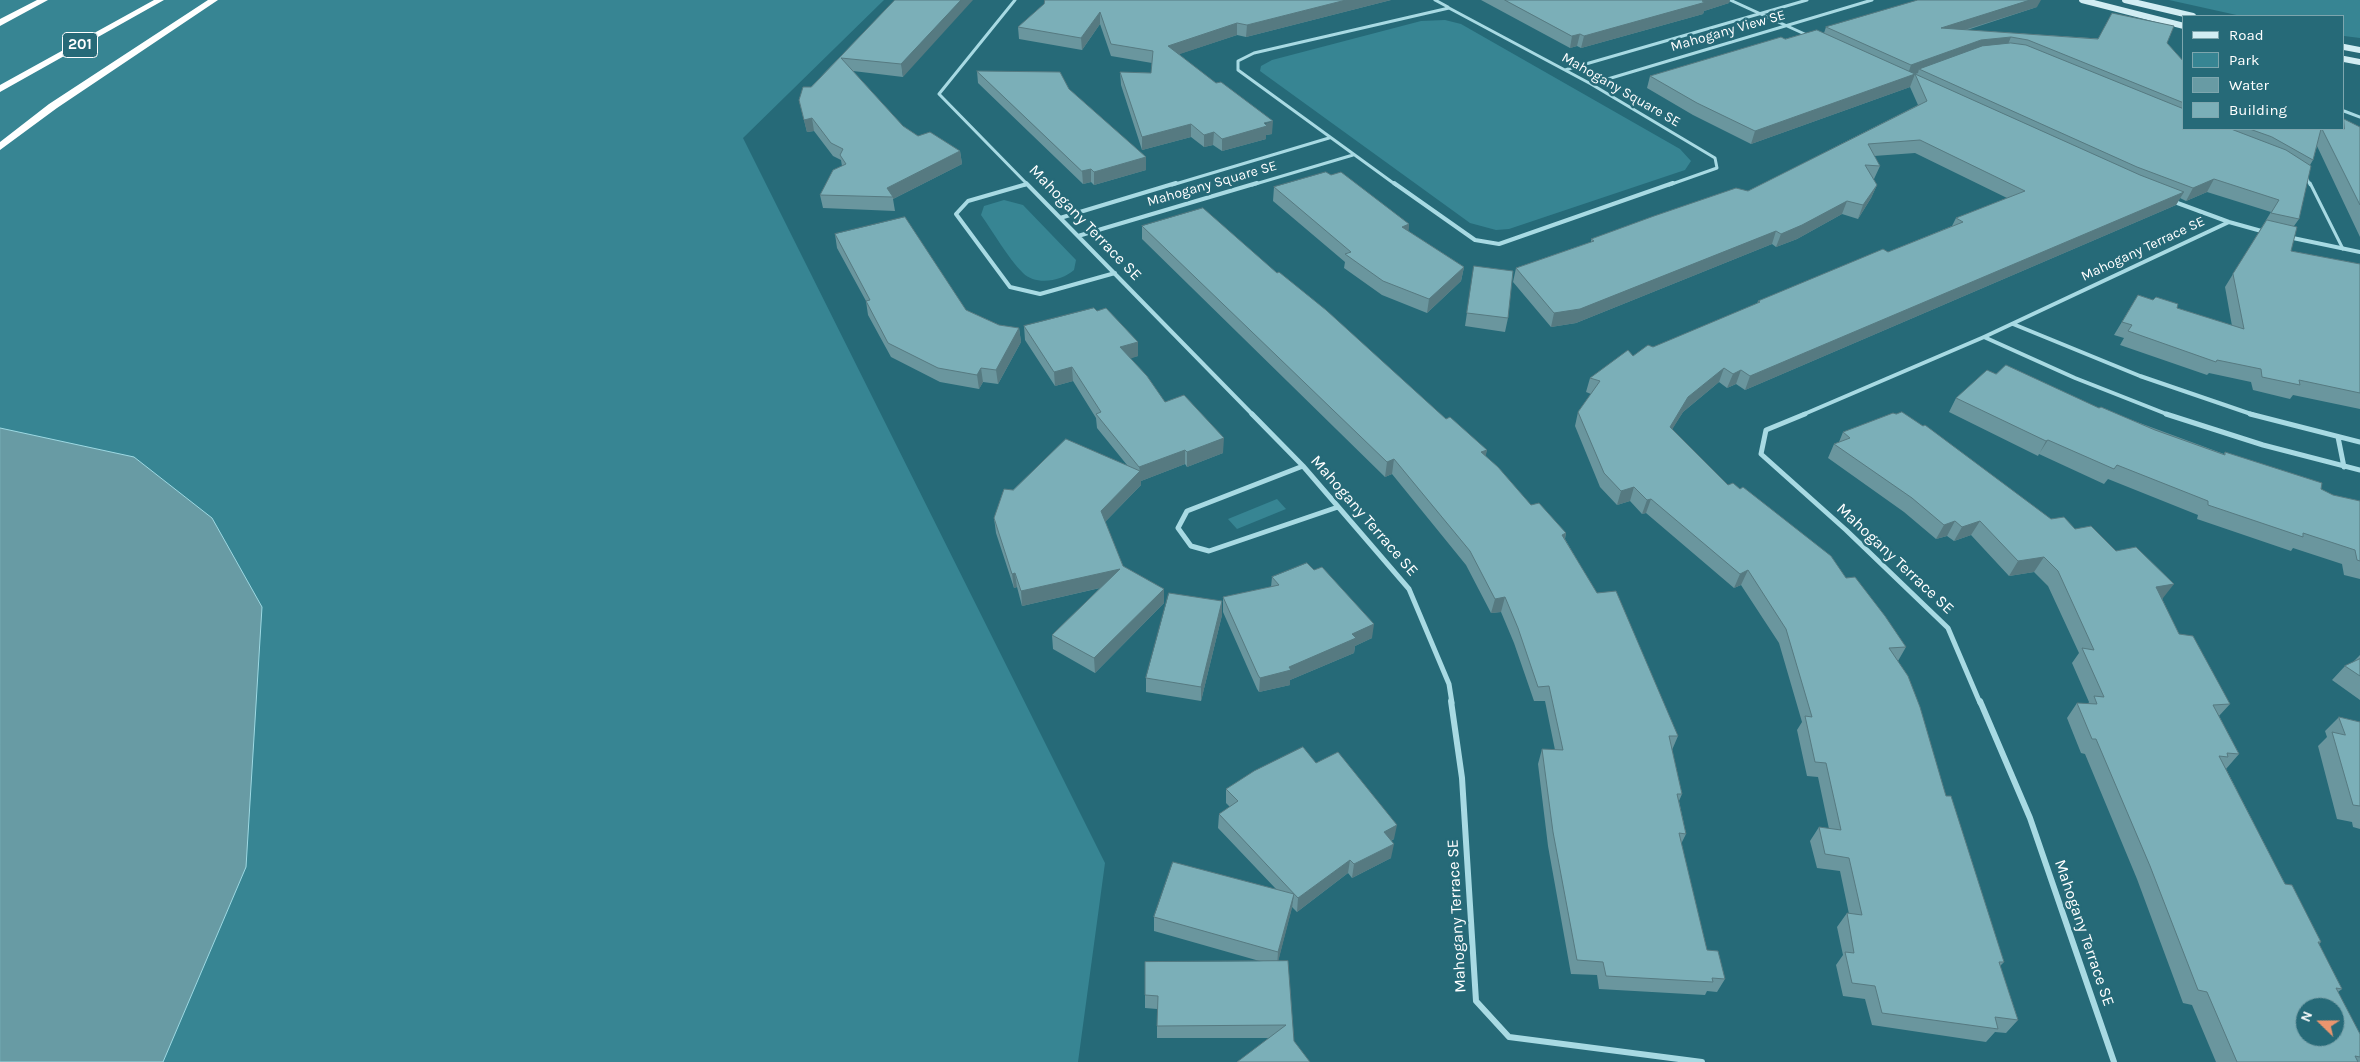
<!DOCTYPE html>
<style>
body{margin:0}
#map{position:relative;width:2360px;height:1062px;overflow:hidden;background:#266a78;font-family:Karla,sans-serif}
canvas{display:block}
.legend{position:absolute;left:2182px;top:15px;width:162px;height:115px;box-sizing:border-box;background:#266a78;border:1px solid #7da6ae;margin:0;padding:6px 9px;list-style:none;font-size:15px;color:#fff}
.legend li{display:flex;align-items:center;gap:10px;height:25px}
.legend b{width:25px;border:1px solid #7da6ae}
.north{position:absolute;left:2295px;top:997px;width:50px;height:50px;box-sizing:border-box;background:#266a78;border:1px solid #7da6ae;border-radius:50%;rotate:292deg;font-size:14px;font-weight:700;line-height:20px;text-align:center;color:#fff}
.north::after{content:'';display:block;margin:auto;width:18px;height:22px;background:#eb956e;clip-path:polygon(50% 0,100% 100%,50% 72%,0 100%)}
</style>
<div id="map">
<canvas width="2360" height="1062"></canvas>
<ul class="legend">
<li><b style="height:6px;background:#d1edf3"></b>Road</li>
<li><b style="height:14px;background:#378593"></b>Park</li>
<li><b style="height:14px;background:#689ba4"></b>Water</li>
<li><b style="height:14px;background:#7bafb8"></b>Building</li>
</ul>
<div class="north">N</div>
</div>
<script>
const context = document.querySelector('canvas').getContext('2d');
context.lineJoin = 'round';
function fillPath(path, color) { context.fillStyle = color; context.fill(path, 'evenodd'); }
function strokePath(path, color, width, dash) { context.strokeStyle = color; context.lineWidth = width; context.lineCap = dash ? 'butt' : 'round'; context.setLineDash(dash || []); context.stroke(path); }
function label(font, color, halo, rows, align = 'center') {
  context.font = font + ' Karla,sans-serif'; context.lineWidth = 5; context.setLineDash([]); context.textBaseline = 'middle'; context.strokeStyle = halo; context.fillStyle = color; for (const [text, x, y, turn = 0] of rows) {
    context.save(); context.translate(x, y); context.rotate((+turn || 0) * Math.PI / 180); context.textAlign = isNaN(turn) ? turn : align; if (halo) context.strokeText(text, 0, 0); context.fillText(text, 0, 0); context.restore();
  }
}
fillPath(new Path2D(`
 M0 0H884L743 138 1105 863 1078 1062H0Z
 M2169 0H2360V38L2344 36V16H2241Z
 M1445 20 1461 24 1680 149 1691 161 1685 170 1509 229 1496 230 1470 223 1260 71 1261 66 1272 60 1421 21Z
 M1004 200 1023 205 1076 260 1074 270C1062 281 1036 286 1023 273 1007 257 994 233 981 215L984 206Z
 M1277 499 1286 509 1237 529 1228 519Z`), '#378593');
const water = new Path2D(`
 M0 428 134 457 212 518 262 607 246 867 163 1062H0Z`);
fillPath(water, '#689ba4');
strokePath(water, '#9dd9e3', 1);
strokePath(new Path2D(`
 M2306 176 2310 185`), '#a8dae3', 2.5);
strokePath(new Path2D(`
 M2310 183 2343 249`), '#a8dae3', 3);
strokePath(new Path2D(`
 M1015 0 939 94 1028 185
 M1435 0 1448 7
 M1730 0 1809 36
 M1565 70 1807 0
 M1591 84 1872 0
 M2344 111 2360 117
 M1025 185 1027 184
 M1172 185 1329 138
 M1252 185 1353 155
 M1396 185 1238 70V61L1254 53 1449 8 1591 84 1715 158 1717 168 1669 185`), '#a8dae3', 3);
strokePath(new Path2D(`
 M1026 183 1253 415
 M1394 183 1475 240 1499 244 1673 183
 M1027 184 968 201 956 214 1010 287 1040 294 1115 273
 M2172 201 2229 222 2265 232
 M1060 218 1176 183
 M1078 236 1257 183
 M2288 237 2360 252
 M2013 324 2140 376 2254 415
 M1984 337 2075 378 2169 415
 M1802 415 1984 337 2229 222`), '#a8dae3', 4);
strokePath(new Path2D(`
 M1252 414 1303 466 1409 589 1449 684 1452 703
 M1805 414 1766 430 1761 454 1846 530 1948 628 1980 703
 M2166 414 2263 445 2360 470
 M2250 414 2360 442
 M2338 437 2344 467
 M1303 466 1187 511 1178 528 1191 546 1209 551 1338 507`), '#a8dae3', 5);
strokePath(new Path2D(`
 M1451 701 1462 778 1476 1001 1509 1037 1702 1062
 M1980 701 2030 818 2114 1062`), '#a8dae3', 6);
strokePath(new Path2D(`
 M2082 0 2184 26
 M2125 0 2193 16
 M2344 47 2360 50
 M2344 59 2360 62`), '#d1edf3', 6);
fillPath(new Path2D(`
 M37 0H48L0 26V19Z
 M154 0H164L0 92V85Z
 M208 0H218L57 108 0 150V142L49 104Z`), '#fff');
fillPath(new Path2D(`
 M895 0 903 77 853 71 903 126 918 136 960 151 962 164 893 199 895 211 823 208 820 195 842 166 841 160 833 156 814 131 807 132 799 100 811 87Z
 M1045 0H1391L1246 37 1237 35 1179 54 1272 134 1266 135V139L1222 151 1213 145 1204 147 1191 137 1142 150 1121 85 1120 72 1151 73 1152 63 1111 56 1100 24 1082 50 1019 39 1018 27 1044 4Z
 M1481 0H1730L1729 3 1704 11 1703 14 1581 48 1577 46 1570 48Z
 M2037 7 1967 30 2167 43 2184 62V129H2344L2360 127V237L2317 146 2313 160 2310 165 2299 219 2294 226 2291 251 2360 264V409L2293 395 2290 399 2253 390 2251 382 2209 373 2207 375 2120 345 2124 338 2114 335 2138 295 2232 326 2225 287 2271 212 2207 192 2186 201 2180 198 2176 205 1745 390 1736 384 1727 388 1719 382 1683 412 1672 429 1728 485 1846 578 1906 647 1898 661 1946 796 2004 962 2000 966 2018 1020 2006 1033 1995 1032 1986 1042 1872 1025 1865 999 1843 996 1836 965 1843 955 1837 927 1847 913 1849 914 1840 871 1817 868 1810 841 1819 827 1829 829 1818 777 1807 776 1797 730 1802 722 1779 643 1741 585 1734 588 1646 513 1642 514 1630 501 1617 505 1600 487 1575 426 1578 412 1591 394 1586 392 1590 378 1633 356 1757 304 1758 301 1888 252 1952 226 1956 218 2007 198 1915 153 1874 156 1880 166 1874 179H1873L1877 185 1871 198 1858 219 1842 214 1797 239 1776 247 1772 244 1576 323 1551 327 1513 282 1516 268 1591 242V239L1748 191 1918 105 1910 87 1751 144 1693 115 1647 88 1650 76 1785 39 1824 33 1826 27Z
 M977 71 1069 89 1146 157V170L1094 185 1091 182 1083 184 978 83Z
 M1331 175 1409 224 1408 231 1464 267 1461 281 1427 313 1382 295 1344 268 1345 262 1273 201 1274 187Z
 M1142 226 1277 273 1446 419 1487 450 1485 456 1531 505 1566 533 1565 539 1678 736 1672 750 1682 794 1679 801 1686 834 1681 844 1707 950 1725 979 1717 992 1707 991 1705 995 1599 989 1597 975 1571 974 1548 846 1538 764 1542 749 1555 750 1545 701H1534L1514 643 1501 612 1491 613 1466 565 1392 474 1385 477 1142 239Z
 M835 234 966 310 999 325 1019 328 1021 342 998 384 983 382 979 389 940 382 891 357 868 315 866 301 837 248Z
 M1474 266 1508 318 1505 332 1465 326Z
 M1097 311 1138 342V356L1130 358 1165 402 1223 453 1187 467 1185 464 1141 481V485L1105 522 1123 566 1164 603 1095 673 1053 649 1052 635 1100 588 1022 606 1017 587 1014 588 996 533 994 518 1013 490 1127 465 1097 428 1096 418 1073 381 1055 386 1025 340 1024 326Z
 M1996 374 2099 408 2224 454 2225 452 2333 495 2360 501V579L2344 575 2342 564 2293 548 2291 551 2197 519 2198 515 2108 479 2104 484 2039 454 2038 456 1949 412 1956 398Z
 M1843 432 2075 529 2163 598 2162 599 2179 634 2230 704 2219 716 2239 754 2226 769 2285 884 2321 942 2319 944 2342 989 2338 992 2360 1034V1062H2216L2192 1005 2183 1003 2137 879 2085 754 2081 753 2067 718 2077 703 2088 704 2089 702 2072 663 2079 653 2048 586 2034 572 2009 576 1971 535 1954 541 1947 536 1936 539 1904 512 1828 458 1834 444 1839 442Z
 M1272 577 1372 638 1355 646 1354 653 1290 680V685L1259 692 1257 689 1223 612V597L1271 587Z
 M1222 601V615L1201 701 1146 692V678Z
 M2360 655V700L2332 680 2345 666 2353 662Z
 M2339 717 2360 722V829L2353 827 2352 822 2337 819 2318 746 2327 737 2325 731Z
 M1316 763 1394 839 1391 841V858L1352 878 1348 873 1297 912 1292 907 1278 961 1294 1041 1269 1038H1157V1009L1145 1008V995L1263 962 1154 931V917L1276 889 1218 828 1219 814 1230 807 1226 803V789Z`), '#6a969e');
fillPath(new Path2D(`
 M961 0H973L903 77 901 64Z
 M1346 0H1391L1246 37 1247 25Z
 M1704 0H1730L1729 3 1704 11 1703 14 1581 48 1584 36Z
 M2030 0H2041L2037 7 1936 39 1941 28Z
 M1100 12V24L1082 50 1081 38Z
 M1237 23V35L1168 58V46Z
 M1580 34 1577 46 1570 48 1572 36Z
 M2011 37 2006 49 1919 69 1918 73 1907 77 1911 65 1981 40Z
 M1915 74 1910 87 1751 144 1755 131Z
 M812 118 814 131 807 132 804 120Z
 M1273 121 1272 134 1266 135V139L1222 151V139Z
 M1191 124V137L1142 150V137Z
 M1214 132 1213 145 1204 147V135Z
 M960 151 962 164 893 199V197L887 188Z
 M1146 157V170L1094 185V172Z
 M1091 169V182L1083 184 1082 171Z
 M2214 179 2207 192 2186 201 2193 188Z
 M1877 185 1871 198 1858 219 1863 205Z
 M2184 192 2176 205 1745 390 1750 376Z
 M1847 201 1842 214 1797 239 1776 247 1781 234Z
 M1409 224 1408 238 1402 227Z
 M1776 231 1772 244 1576 323 1551 327 1554 313Z
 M1464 267 1461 281 1427 313 1429 299Z
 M1019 328 1021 342 998 384 996 370Z
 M1138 342V356L1121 362 1120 347Z
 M1072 367 1073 381 1055 386 1054 372Z
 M981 368 983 382 979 389 977 375Z
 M1724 368 1719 382 1683 412 1665 441 1670 427 1688 397Z
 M1741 370 1736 384 1727 388 1733 374Z
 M1224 438 1223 453 1187 467V452Z
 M2048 440 2039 454 2038 456 2046 441Z
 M1185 450V464L1141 481V485L1102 525 1101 511 1140 471 1139 467Z
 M1487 450 1484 464 1481 452Z
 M1394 459 1392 474 1385 477 1387 462Z
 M1634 487 1630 501 1617 505 1621 491Z
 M1651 499 1646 513 1642 514 1647 500Z
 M1955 521 1947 536 1936 539 1944 525Z
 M1980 521 1971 535 1954 541 1962 527Z
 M1566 533 1562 548V535Z
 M2044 557 2034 572 2009 576 2018 561Z
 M1120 569 1121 583 1022 606 1021 591Z
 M1748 570 1741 585 1734 588 1740 574Z
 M1015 573 1017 587 1014 588 1012 574Z
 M2174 584 2163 598 2145 602 2156 587Z
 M1164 589V603L1095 673 1094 658Z
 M1505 597 1501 612 1491 613 1495 599Z
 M1222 601V615L1201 701V687Z
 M1374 624 1372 638 1355 646 1354 653 1290 680V685L1259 692 1260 678 1289 667 1352 634Z
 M1397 825 1394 839 1381 845 1384 832Z
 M1394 844 1391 858 1352 878 1354 864Z
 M1350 860 1348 873 1297 912 1298 898Z
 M1294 894 1292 908 1277 966 1278 952Z`), '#567a81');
const building = new Path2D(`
 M895 0H961L901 64 841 58 903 126 918 136 930 132 960 151 887 188 893 197 820 195 833 170 846 164 840 155 843 149 831 143 812 118 804 120 799 100 803 87H811Z
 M1045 0H1346L1247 25 1237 23 1168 46 1216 83 1221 82 1273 121 1264 123 1267 126 1222 139 1214 132 1204 135 1191 124 1142 137 1120 72 1151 73 1153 51 1111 44 1100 12 1081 38 1018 27 1044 4Z
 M1505 0H1704L1702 1 1706 2 1584 36 1580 34 1572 36Z
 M1918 0H2030L1941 28 2098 39 2112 13 2174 26 2167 43 2184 62V103L2028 40 2011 37 1981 40 1911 65 1826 27Z
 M1817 30 2140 175 2184 192 1750 376 1741 370 1733 374 1724 368 1688 397 1670 427 1728 485 1733 483 1740 489 1743 487 1831 556 1846 578 1855 577 1885 616 1906 647 1889 648 1908 676 1920 707 1946 796H1951L2004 962H1999L2018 1020 1995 1017 1998 1029 1882 1013 1875 986 1852 983 1845 952 1854 953 1847 913 1862 915 1849 858 1825 854 1819 827 1841 830 1826 763 1815 762 1805 716 1812 717 1786 629 1748 570 1740 574 1651 499 1647 500 1634 487 1621 491 1604 473 1578 412 1600 381 1590 378 1628 350 1633 356 1648 345 1653 347 1760 302 1758 301 1883 249 1888 252 1963 222 1956 218 2025 191 1920 140 1868 144 1880 166 1865 165 1877 185 1863 205 1847 201 1802 225 1781 234 1776 231 1580 309 1554 313 1516 268 1594 241 1591 239 1654 216 1736 188 1748 191 1927 101 1915 74 1755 131 1697 103 1650 76 1781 37 1785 39Z
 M2011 43 2026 45 2184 109V129H2231L2286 150 2311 166 2299 219 2271 213 2279 200 2214 179 2193 188 2137 167 1919 69 1982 46Z
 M977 71 1060 72 1069 89 1146 157 1094 172 1091 169 1082 171Z
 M2344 119 2360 127V205L2322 129H2344Z
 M2250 129H2321L2313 160 2272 137Z
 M1326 172 1331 175 1341 172 1409 224 1402 227 1464 267 1429 299 1383 281 1345 254 1351 252 1274 187Z
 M1203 208 1277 273 1279 272 1326 310 1446 419 1450 417 1487 450 1481 452 1498 467 1531 505 1539 503 1566 533 1562 535 1597 593 1616 591 1678 736H1669L1682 794H1677L1686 834 1679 833 1707 950 1718 951 1725 979 1712 978 1713 982 1606 976 1603 962 1577 960 1553 832 1542 749 1563 750 1549 686 1538 687 1518 628 1505 597 1495 599 1470 551 1394 459 1387 462 1142 226Z
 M905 217 966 310 999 325 1019 328 996 370 981 368 977 375 938 368 888 343 866 301 870 300 835 234Z
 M2267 220 2297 227 2291 251 2360 264V393L2299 380 2300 385 2262 377 2261 369 2217 360 2216 362 2128 331 2132 325 2122 322 2138 295 2153 300 2156 297 2178 304 2177 308 2244 329 2233 274Z
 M1474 266 1513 271 1508 318 1467 313Z
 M1094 308 1097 311 1106 308 1138 342 1120 347 1147 376 1165 402 1184 395 1224 438 1187 452 1185 450 1139 467 1096 414 1101 412 1072 367 1054 372 1024 326Z
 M2006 365 2099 408 2101 407 2155 430 2225 455V452L2322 483 2321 489 2333 495 2360 501V561L2357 560 2355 550 2303 533V537L2208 505V501L2117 465 2114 469 2048 440 2046 441 1956 398 1987 370 1996 374Z
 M1902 412 1923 426 1925 425 2051 519 2064 517 2075 529 2091 526 2116 551 2136 547 2174 584 2156 587 2179 634 2193 636 2230 704 2213 705 2239 754 2227 753 2228 757 2219 756 2285 884 2292 885 2321 942H2318L2342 989 2336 988 2360 1034V1057L2355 1056 2358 1062H2237L2207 992 2198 990 2150 866 2096 739H2092L2077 703 2097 704 2094 696 2104 697 2082 648 2094 650 2058 571 2044 557 2018 561 1980 521 1962 527 1955 521 1944 525 1912 498 1834 444 1850 438 1843 432 1893 413 1896 414ZM2305 1007H2335V1037H2305Z
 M1066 439 1140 471 1101 511 1123 566 1164 589 1094 658 1052 635 1120 569 1021 591 1015 573 1012 574 994 518 1004 489 1013 490Z
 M1307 563 1314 570 1322 567 1374 624 1352 634 1356 638 1289 667 1291 670 1260 678 1258 675 1223 597 1279 585 1272 577Z
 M1169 593 1222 601 1201 687 1146 678Z
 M2360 659V676L2345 666Z
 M2339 717 2360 722V806L2353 805 2332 732 2345 735Z
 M1303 747 1316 763 1338 752 1397 825 1384 832 1394 844 1354 864 1350 860 1298 898 1219 814 1238 801 1226 789 1254 771Z
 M1173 862 1294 894 1278 952 1154 917Z
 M1288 961 1294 1041 1310 1062H1237L1286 1025 1157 1026 1158 996 1145 995V962Z`);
fillPath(building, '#7bafb8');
strokePath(building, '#567a81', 1);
label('14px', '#fff', '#266a78', [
 ["Mahogany View SE",1728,31,-16],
 ["Mahogany Square SE",1621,90,30],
 ["Mahogany Square SE",1212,184,-16],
 ["Mahogany Terrace SE",2143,249,-25]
]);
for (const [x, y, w] of [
 [80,45,35]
]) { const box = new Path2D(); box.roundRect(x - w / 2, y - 12.5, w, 25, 4); context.fillStyle = '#266a78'; context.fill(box); strokePath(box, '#fff', 1); }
label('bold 15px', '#fff', null, [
 ["201",80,45]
]);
label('16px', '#fff', '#266a78', [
 ["Mahogany Terrace SE",1085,223,46],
 ["Mahogany Terrace SE",1364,516,49],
 ["Mahogany Terrace SE",1895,559,43],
 ["Mahogany Terrace SE",1457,916,-93],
 ["Mahogany Terrace SE",2084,933,71]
]);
</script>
